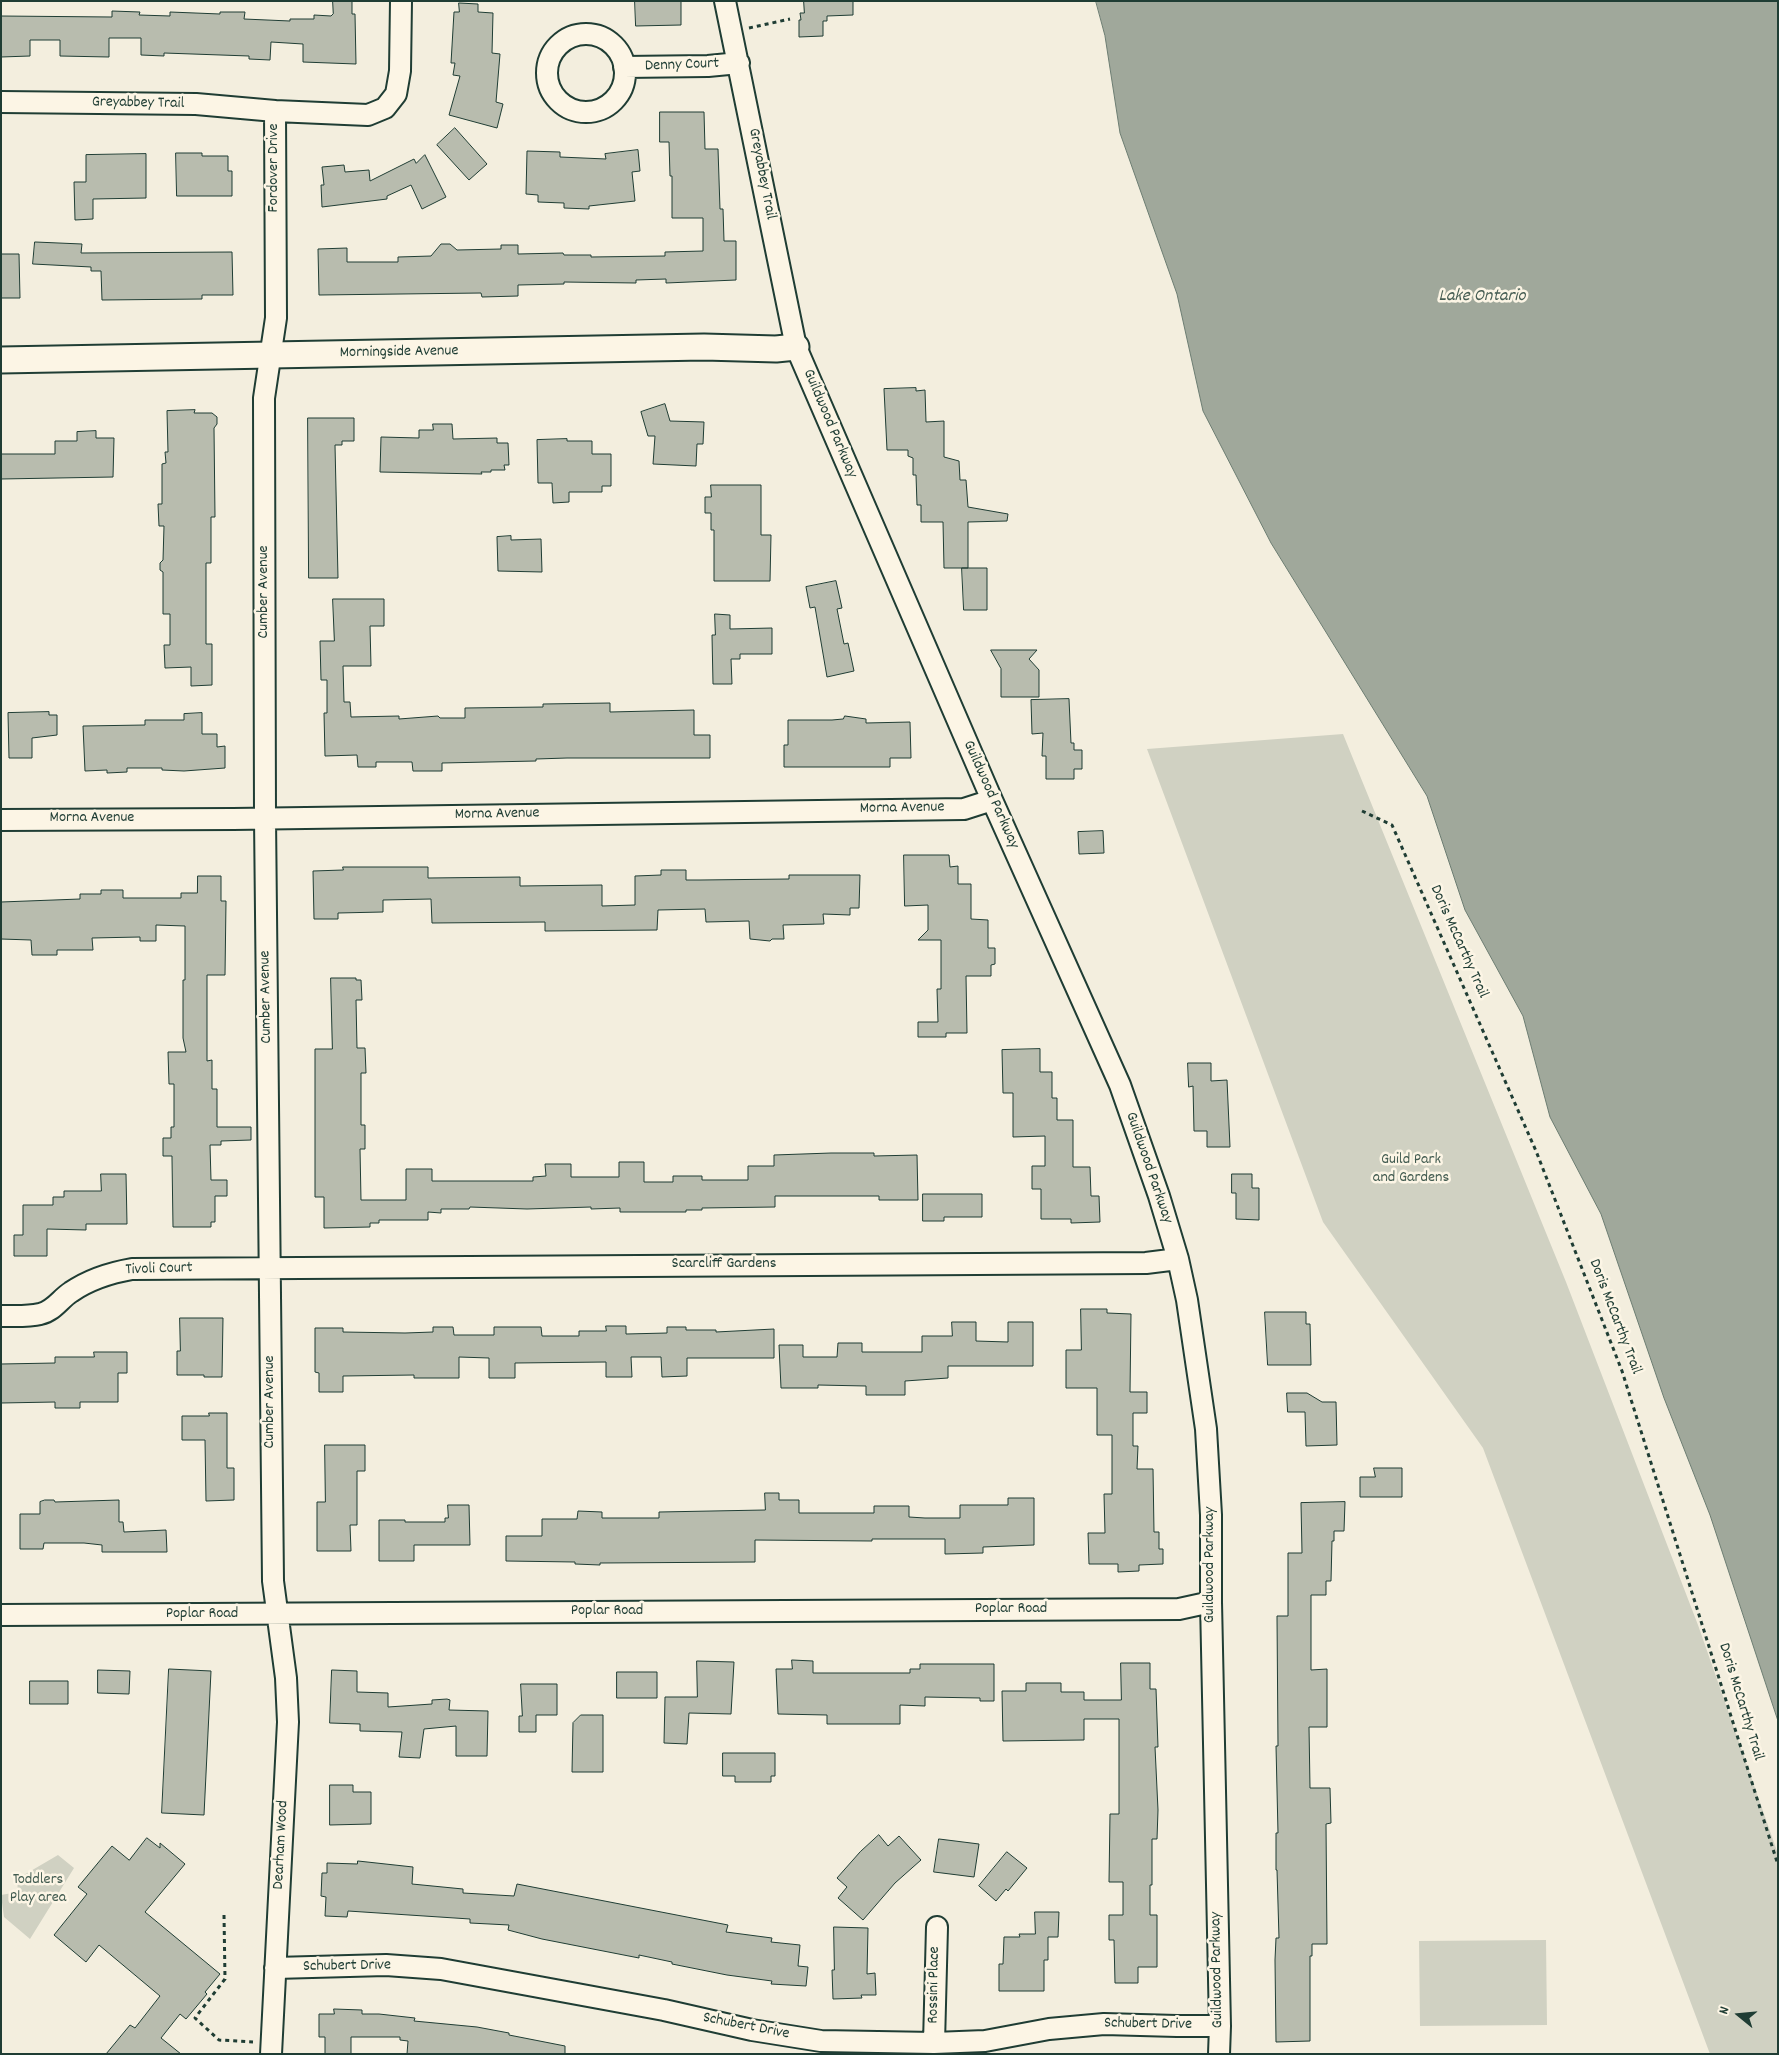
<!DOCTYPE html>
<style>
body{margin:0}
#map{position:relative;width:1779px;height:2055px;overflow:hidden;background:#f3eede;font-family:Dekko,sans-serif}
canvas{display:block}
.frame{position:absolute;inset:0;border:2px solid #1f3d34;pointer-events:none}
.north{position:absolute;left:1714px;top:1990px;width:50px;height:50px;-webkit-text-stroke:4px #fcf5e5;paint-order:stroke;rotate:287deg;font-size:14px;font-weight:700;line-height:20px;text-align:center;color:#1f3d34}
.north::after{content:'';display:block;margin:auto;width:18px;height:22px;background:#1f3d34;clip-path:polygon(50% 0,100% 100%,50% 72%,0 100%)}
</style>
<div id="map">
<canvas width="1779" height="2055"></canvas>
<div class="frame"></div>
<div class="north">N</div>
</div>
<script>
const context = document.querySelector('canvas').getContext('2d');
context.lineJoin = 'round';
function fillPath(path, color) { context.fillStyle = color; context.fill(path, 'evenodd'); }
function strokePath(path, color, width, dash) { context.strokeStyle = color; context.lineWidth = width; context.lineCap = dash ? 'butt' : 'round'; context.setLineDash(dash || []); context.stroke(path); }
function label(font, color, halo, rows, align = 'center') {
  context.font = font + ' Dekko,sans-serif'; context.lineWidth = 5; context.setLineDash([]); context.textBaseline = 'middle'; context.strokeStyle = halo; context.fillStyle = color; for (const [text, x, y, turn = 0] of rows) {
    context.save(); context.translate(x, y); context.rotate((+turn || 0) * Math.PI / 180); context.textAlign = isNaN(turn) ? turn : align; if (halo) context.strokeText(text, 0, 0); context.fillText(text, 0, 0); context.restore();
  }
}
fillPath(new Path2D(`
 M1343 734 1566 1282 1698 1625 1778 1854V2054H1710L1483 1448 1323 1222 1147 749Z
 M58 1855 74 1868 30 1939 4 1917 1 1895 18 1892 17 1879Z
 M1546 1940 1547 2025 1420 2026 1419 1941Z`), '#d0d1c2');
const water = new Path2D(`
 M1096 1H1778V1721L1710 1515 1664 1398 1601 1214 1550 1117 1523 1016 1465 910 1427 796 1271 543 1203 411 1177 294 1120 133 1105 36Z`);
fillPath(water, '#a0a89b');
strokePath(water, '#6c7d72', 1);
const building = new Path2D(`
 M333 1H352V14H355L356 64 303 62V44L271 42 270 60 249 59V56L164 53V56L141 55V38H109V57L60 56V40H30V56L1 57V16L112 17V11L140 12 139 15 170 16V12L220 14V12H245L244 19 290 21V19H314V15L331 16 333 14Z
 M635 1H681V25L636 26Z
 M804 1H853V15L827 16V21H823V36L799 37V20H801L800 13H804Z
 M459 3 478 4V12L493 13 492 53 500 54 496 102 503 104 497 128 449 115 460 76 453 75 455 63H451L454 12H459Z
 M660 112H704L705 149H718L720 209H723L724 241H736V280L666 283V279L636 280V283L564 282V284L518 285V296L482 297 481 293 319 295 318 249 347 248V262H398V257L431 256 441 244H450L457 250 501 249V245H518V254L563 253 564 255H591V257L665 256V252L703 251V218H672V176H670L669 142H660Z
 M455 128 487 164 469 180 437 145Z
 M638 150 640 171 632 172 635 201 589 206V209L564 208V203L538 202V195L526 194 527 151 560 152V157L606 159 605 154Z
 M176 153H202V156H228V171H232V196H177Z
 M146 154V198L93 199V219L75 220 74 182H86V155Z
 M425 155 446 197 422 209 411 185 387 196V199L322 207 321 185H324L322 167 344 165 345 172 369 170 370 181 414 159 416 163Z
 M35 242 82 244 81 253 232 252 233 295H202V299L102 300 101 271H91V267L33 264Z
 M1 254H19L20 298H1Z
 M916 388V391L925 390 926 422 944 421V457L959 461 960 480H966L968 507 1008 514 1007 521 968 522V568H944L943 522H921V505H917L916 475H913V458L908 456V450H887L884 389Z
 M665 404 670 421 704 422 703 444H697L696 466 653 464 655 436H648L641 412Z
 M195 410 194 413H212L217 417V424L214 428 215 517H211V563H206V644H212V685L191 686V667L165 668 164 645H170V614H163V572L160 570V563L163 560 164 526H159L158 504H162V464L166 463 165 452H168L167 411Z
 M308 418H354V441H342V445H335L338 578H309Z
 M433 424H452L453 439 497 438V443H508L509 465H504L505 470H491V472H481L482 474 380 472 381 437 419 438V430H433Z
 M96 431V438H114L113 477 1 479V454H55V441H77V432Z
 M567 439V441H592V454H611V486H602V492H569V502L553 503 552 483H538L537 440Z
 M711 485H761V535H771L770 581H714V530H711V513H705V497H711Z
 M511 536V540L541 539 542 572 498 571 497 537Z
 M962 568H987V610H964Z
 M836 581 842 608 837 609 844 644 848 643 854 671 827 677 815 607 810 608 806 587Z
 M333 599H384V626H370L371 666H343L344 702H350L351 717 399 716V719L438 716 440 718H465V708L543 707V704L610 703V712L694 710V735H710V758H567L536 759V761L442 763V771H413L412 762H376V767H358L357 755 325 756 324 713H327V680H321L320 641H334Z
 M715 614 730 615V629L772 628V654H740V659H731L732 684H713L712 635H715Z
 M991 650H1037L1029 659 1039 670V697H1001V669Z
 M1069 699 1071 743H1074V750H1082V769H1074V779H1046V756H1042L1043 733 1032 734 1031 700Z
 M49 712V715H57V735L32 738V758H9L8 713Z
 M202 713V734H217V747L225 746V768L184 771 162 770V768H127V772L107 773V770L85 771 83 726 145 725V720H184V714Z
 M845 716 866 719V723L910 722 911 758H890V767H784V745H788V720H832L843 719Z
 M1103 831 1104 853 1079 854 1078 832Z
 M904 855H949L950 867 958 866V884H971V919L988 920V948H995V964L991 965V976H966L967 1033H946V1037H918V1022H938L937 989H941V940H918L928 930V905L905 906Z
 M343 867H428V878L520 877V886L602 885V906L635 905V876L661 875V870H686V880H700L789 879V875H860L859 908H850V915L823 914 824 924 783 925 784 939H772L770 941 750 939 749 921 706 922 705 909 658 910 657 930 545 931V922L432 923 431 899 383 900V912L338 913V919H314L313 871 343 870Z
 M198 876H221V901H226L225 975H207V1061L212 1060V1089H217V1127H251V1140L221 1141V1145H210L211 1180H227V1196H215V1222H211V1227H173L172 1159V1156H163V1138H171V1127H174V1084H169L168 1052H186L183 1038V980H185V926L156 925V941H140V937L92 938 93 950H57V955H32L31 940 1 939V902L80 899V894H101V890H123V898H181V893H197Z
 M331 978H356V980H361L362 1000H356L357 1048H365L366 1073H361V1125H365V1149H360L361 1200H406V1169H432V1181H533V1177L546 1176 545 1164H571V1177H619V1162H644V1182H673V1176H702V1180H748V1166H774V1155L831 1153H874V1156L917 1155 918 1200H879V1196H775V1207L702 1208V1210H686V1212H620V1208L591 1209V1207L527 1209 470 1207 469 1209H441V1213L428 1212V1220H379V1223H370V1227L324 1228V1197H315V1049H332Z
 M1040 1049V1072H1052V1098H1057V1120H1073V1167H1090L1091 1196H1099L1100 1222 1071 1223V1219H1041V1189H1032V1166H1045V1136L1013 1137V1093H1003L1002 1050Z
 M1188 1063H1211V1081L1227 1080 1230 1147H1207V1131H1194L1193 1086 1189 1087Z
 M101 1174H126L127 1224H86V1230L47 1229V1256H14V1235H23V1205H53V1197H64V1191H101Z
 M1232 1174H1252V1188H1259V1220L1236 1219V1193H1232Z
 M923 1194H982V1217H944V1221H923Z
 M1081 1309H1107V1313L1131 1314 1130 1392H1147V1413H1133V1446H1138L1137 1469H1153L1154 1532H1159V1549H1163V1564L1139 1565V1571L1118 1572V1564H1089L1088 1533H1105L1104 1494H1112V1435H1097V1388H1066V1350H1081Z
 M1265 1312H1306V1324H1310L1311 1365H1268Z
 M180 1318H223L222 1377H204V1375H177V1351H180Z
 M952 1322H976V1341L1008 1342V1322H1033V1366H948V1378L905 1381V1395H866V1386L818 1385V1388H781L779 1345H803V1357H837L838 1343H862V1352H922V1336H952Z
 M606 1326H626V1334L667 1333V1327H686V1330H716V1332L774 1329V1358H687V1376L662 1377 661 1357H631L632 1377H606V1362L515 1363V1378H489V1358L459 1357V1378H414V1375L343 1376V1392H319V1373L315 1372V1328H343V1332L405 1333 433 1332V1327H453L454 1335H494V1327H541L542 1336H579V1331H606Z
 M94 1352H127V1373H118V1402H80V1408H55V1402L1 1403V1364L55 1363V1357H94Z
 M1287 1393H1307L1322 1402H1336L1337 1445 1306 1446 1305 1412H1288Z
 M209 1413H227V1468H234V1500L206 1501 205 1440H182V1416H209Z
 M325 1445H365V1471H357V1525H350L351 1551H317V1502H325Z
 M1374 1468H1402V1497H1360V1477H1375Z
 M765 1493H779V1500H799V1513H874V1506H909V1517L925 1518H960V1505H1008V1498H1034V1545L983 1547V1553L945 1554V1539H872V1541L755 1540V1562L600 1563V1565L575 1564V1562L506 1561V1536H542V1519H577L578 1511 602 1512V1518H659V1512L765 1510Z
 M45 1500H54L55 1502 119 1500V1522H123L124 1532 166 1530 167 1552H102V1545L84 1543H44L43 1549H20V1514H40V1502Z
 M1345 1502 1344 1531H1334V1541H1332L1331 1581H1326V1595H1311V1670L1327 1669V1727H1309L1310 1788H1330L1331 1823 1326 1824 1327 1944H1312V1956H1310V2041L1276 2042 1275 1960 1276 1938H1279L1277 1870H1276V1833H1278L1276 1746H1278L1277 1616H1288V1553H1302L1301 1503Z
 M448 1505H469L470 1545H414V1561H379V1520H405V1522H445V1518H448Z
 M792 1660 813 1661V1673H910V1669H920V1664H994V1701H980V1698L925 1697V1706L900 1705V1724H827V1715L778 1714 776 1669H792Z
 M697 1661 734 1662 731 1714 689 1713 687 1744 664 1743 665 1697H697Z
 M1121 1663H1150V1689H1156L1158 1747H1155L1158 1810 1157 1839H1152V1885H1150V1915H1157V1967H1138V1983H1115L1114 1940H1109V1915H1123V1882H1109L1110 1814H1119V1719H1084V1740L1003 1741 1002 1691H1026V1683H1061V1692H1084V1700H1121Z
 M169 1669 211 1671 204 1815 162 1813Z
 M98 1670 130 1671 129 1694 98 1693Z
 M332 1670 357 1671V1692L388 1693V1707L432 1704V1700L447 1699 450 1700 449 1710 488 1711 487 1756H456V1726L424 1729 420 1758 399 1757 402 1732 360 1731V1724L330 1723Z
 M617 1672H657V1698H617Z
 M30 1681H68V1704H30Z
 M521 1684H557V1715H536V1732H519V1716H522Z
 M581 1715H603V1772H572L573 1723Z
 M723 1753H775V1776H771V1782H735V1776H723Z
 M330 1785H353V1792H371V1824L330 1825Z
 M879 1835 888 1846 899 1836 921 1860 895 1883 863 1920 838 1898 847 1887 837 1878 860 1852Z
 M147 1838 160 1848V1843L185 1864 145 1912 220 1974 205 1992 207 1994 186 2019 180 2014 161 2038 181 2054H106L130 2025 135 2028 160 1996 99 1945 86 1962 54 1935 87 1894 78 1887 112 1846 129 1860Z
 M939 1839 979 1844 974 1877 934 1872Z
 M1007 1852 1027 1868 1008 1891 1006 1889 996 1901 979 1886Z
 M358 1861 413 1867 412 1884 463 1889V1893L514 1896 517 1884 728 1925 726 1932 772 1938 771 1942 800 1945 798 1966 808 1967 806 1986 771 1984 772 1981 727 1975 672 1964V1962L639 1955V1958L542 1939 508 1930 509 1925 470 1923V1919L348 1911 347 1917 325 1916 326 1897 321 1896 322 1873H327V1863L357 1864Z
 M1035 1912H1059L1058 1937H1048V1960H1044V1991H999V1964H1003L1004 1937H1020L1019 1934H1035Z
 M834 1927 868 1928 867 1974 875 1973 876 1995H861L862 1998 833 1999 832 1970H834Z
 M334 2009 362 2010V2014H379L415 2018 414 2021 477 2027 509 2033V2035L565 2046V2054H407L408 2041 400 2040V2037H351V2054H325V2037H319V2014H334Z`);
fillPath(building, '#b8bcae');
strokePath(building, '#1f3d34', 1);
const minor = new Path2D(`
 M725 1 796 347 992 800 1120 1085 1159 1196 1178 1259 1187 1300 1206 1429 1211 1515V1602L1220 2026 1219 2054
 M547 73a39 39 0 1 1 78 0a39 39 0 1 1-78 0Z
 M624 67 708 66 739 63
 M1 102 196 104 275 111
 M1 820 233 819 964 809 992 800
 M1 1316C14 1316 28 1317 40 1314 54 1311 60 1299 71 1292 90 1279 109 1273 132 1269L1146 1263 1178 1259
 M1 1615 1179 1609 1211 1602
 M275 1968 386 1965 441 1969 664 2010 752 2030 821 2041 934 2043 985 2041 1049 2029 1104 2024 1177 2026H1220
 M934 2043 937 1927
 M271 2054 288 1722 286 1678 273 1581 265 818 264 398 276 318 275 111 368 115 385 108 396 94 400 71 401 1`);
const major = new Path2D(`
 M1 360 704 347 776 349 796 347`);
strokePath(minor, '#1f3d34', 24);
strokePath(major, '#1f3d34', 29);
strokePath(new Path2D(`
 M749 28 790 19
 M1362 811 1392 825 1536 1151 1622 1371 1778 1865
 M224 1915 225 1979 195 2018 219 2040 253 2042`), '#1f3d34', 3, [4, 4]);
strokePath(minor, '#fcf5e5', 20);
strokePath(major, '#fcf5e5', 25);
label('16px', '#1f3d34', '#fcf5e5', [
 ["Denny Court",682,66,-2],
 ["Greyabbey Trail",138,104,1],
 ["Fordover Drive",275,168,-90],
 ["Greyabbey Trail",761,174,79],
 ["Morningside Avenue",399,353,-1],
 ["Guildwood Parkway",829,424,67],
 ["Cumber Avenue",265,592,-90],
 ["Guildwood Parkway",990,795,66],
 ["Morna Avenue",902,809,-1],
 ["Morna Avenue",497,815,-1],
 ["Morna Avenue",92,819],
 ["Doris McCarthy Trail",1458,942,66],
 ["Cumber Avenue",267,997,-91],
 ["Guildwood Parkway",1148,1168,71],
 ["Scarcliff Gardens",724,1265],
 ["Tivoli Court",159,1270,-2],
 ["Doris McCarthy Trail",1614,1317,69],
 ["Cumber Avenue",271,1402,-90],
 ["Guildwood Parkway",1211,1565,-90],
 ["Poplar Road",1011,1610],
 ["Poplar Road",607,1612],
 ["Poplar Road",202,1615],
 ["Doris McCarthy Trail",1740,1702,73],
 ["Dearham Wood",282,1845,-87],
 ["Schubert Drive",347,1967,-1],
 ["Guildwood Parkway",1218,1970,-91],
 ["Rossini Place",935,1985,-89],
 ["Schubert Drive",1148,2025,1],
 ["Schubert Drive",746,2027,11]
]);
label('16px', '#425b50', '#fcf5e5', [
 ["Guild Park",1411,1161],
 ["and Gardens",1411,1179],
 ["Toddlers",38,1881],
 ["Play area",38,1899]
]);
label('italic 18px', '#465d53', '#fcf5e5', [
 ["Lake Ontario",1482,298]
]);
</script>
